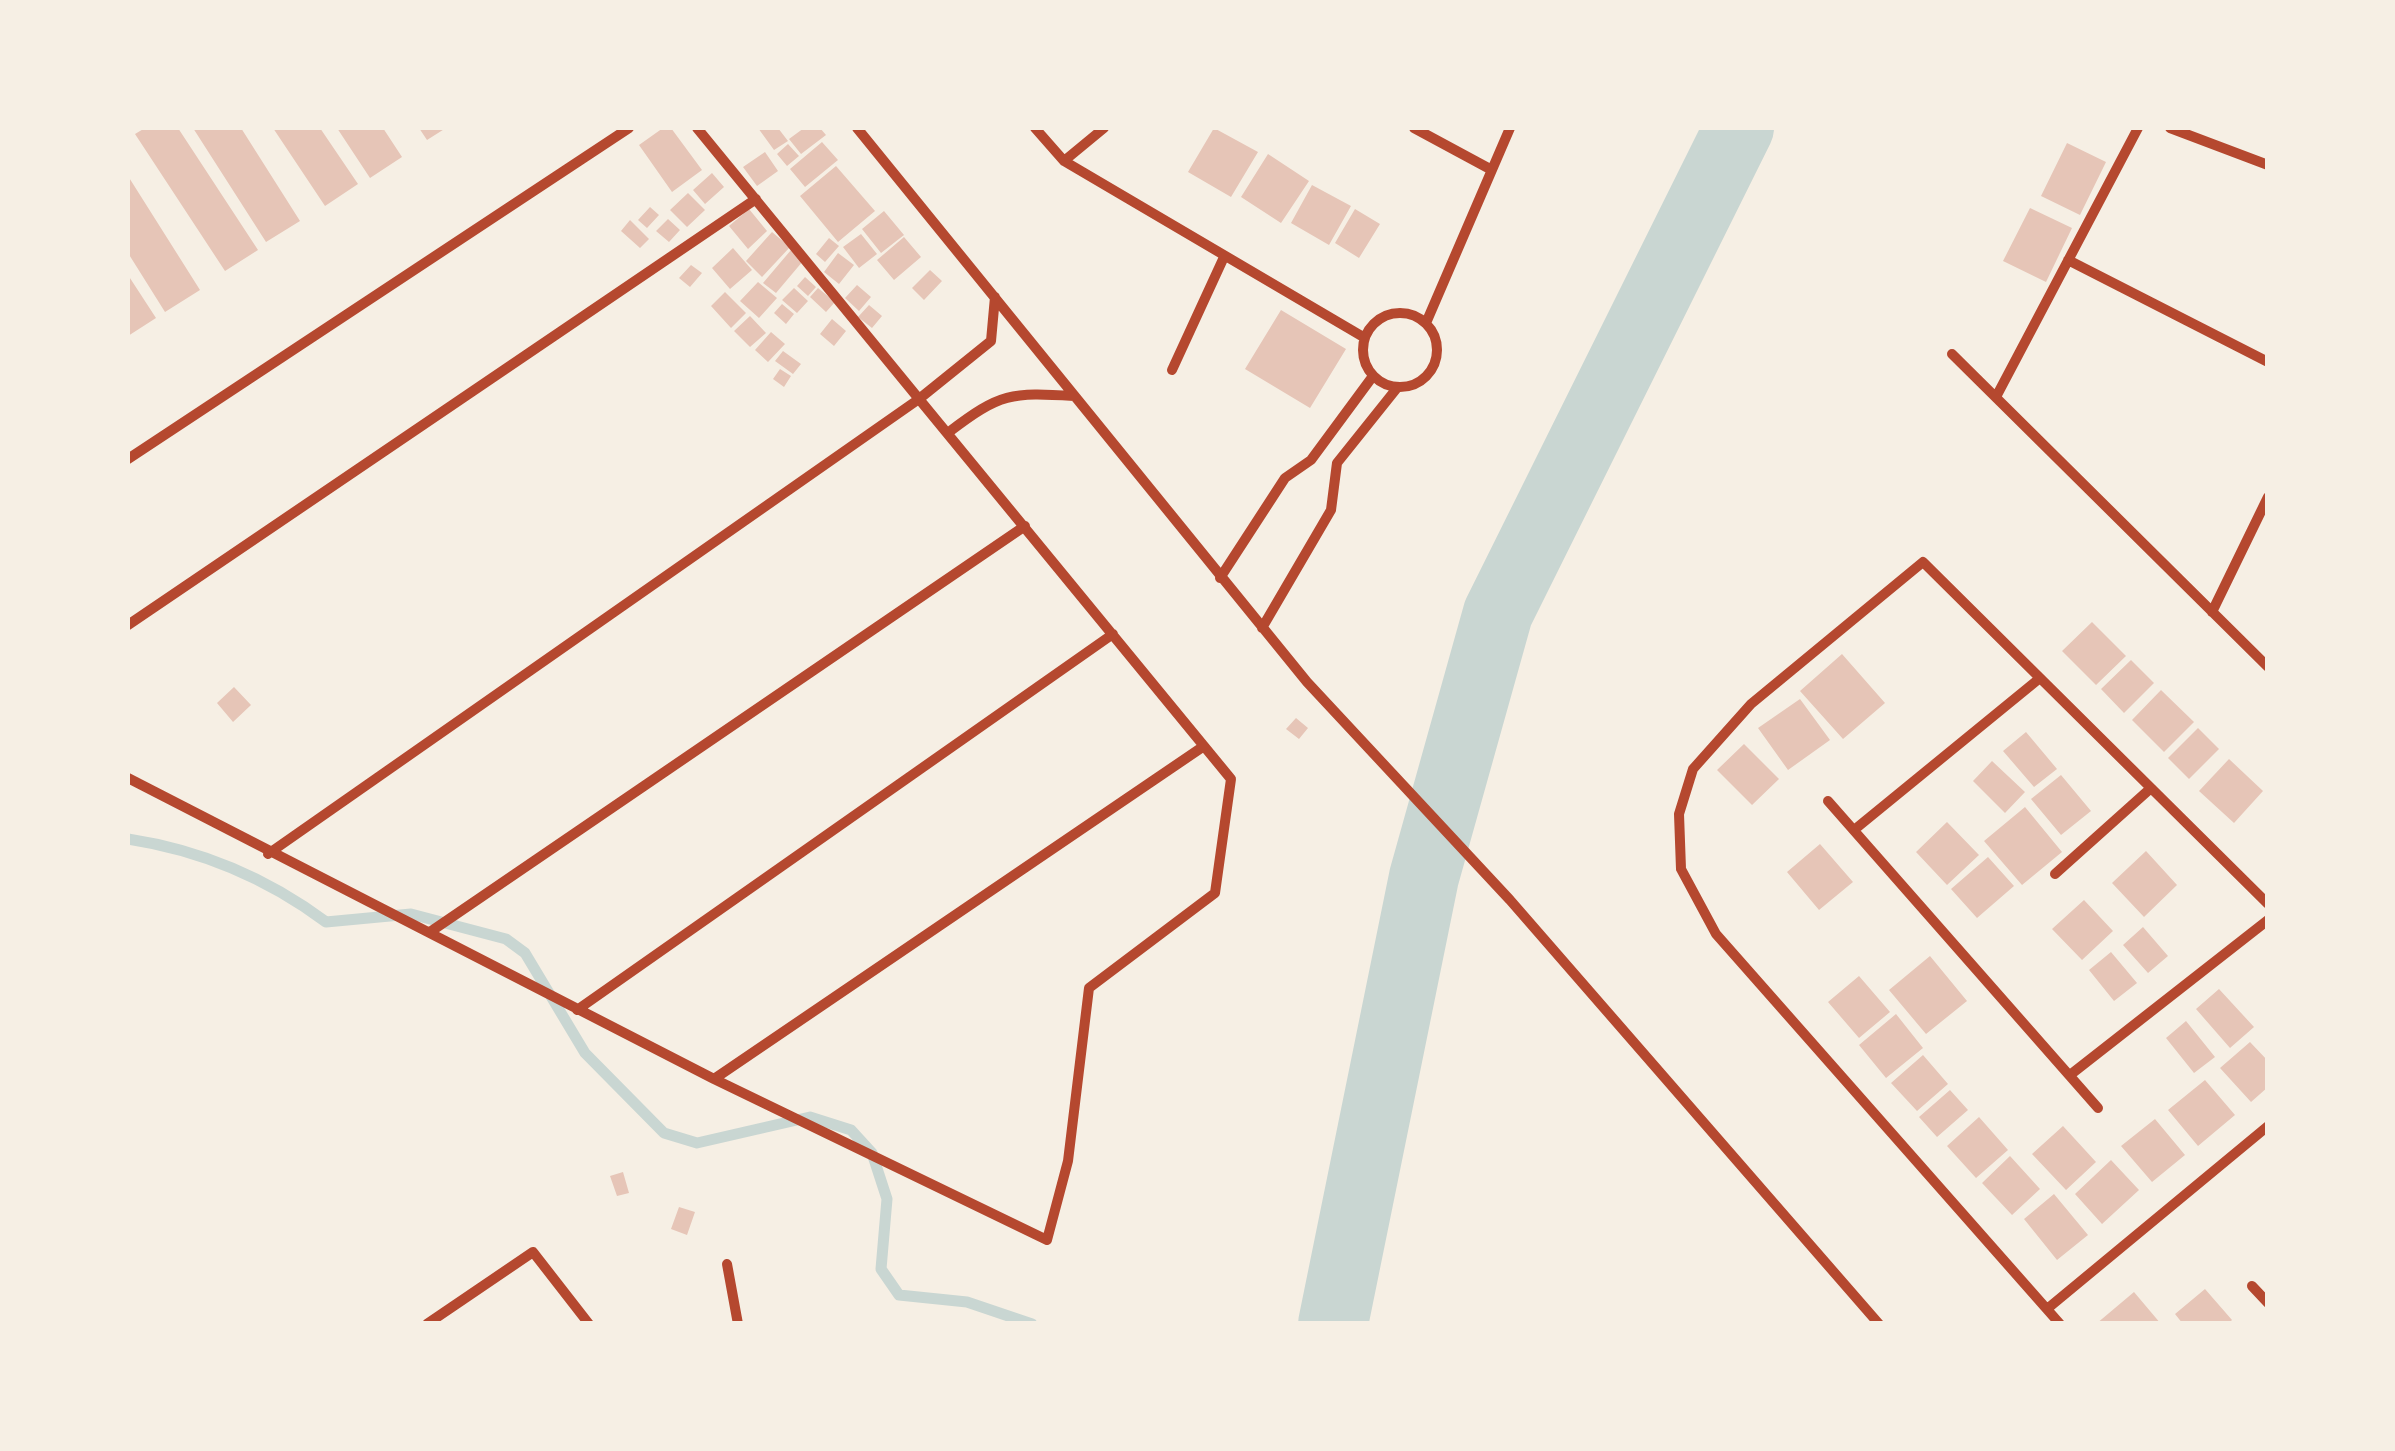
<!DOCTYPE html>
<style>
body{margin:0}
#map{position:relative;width:2395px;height:1451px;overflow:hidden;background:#f6efe4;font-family:Figtree,sans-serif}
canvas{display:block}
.frame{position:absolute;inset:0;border:130px solid #f6efe4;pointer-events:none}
</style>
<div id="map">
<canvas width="2395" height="1451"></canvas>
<div class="frame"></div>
</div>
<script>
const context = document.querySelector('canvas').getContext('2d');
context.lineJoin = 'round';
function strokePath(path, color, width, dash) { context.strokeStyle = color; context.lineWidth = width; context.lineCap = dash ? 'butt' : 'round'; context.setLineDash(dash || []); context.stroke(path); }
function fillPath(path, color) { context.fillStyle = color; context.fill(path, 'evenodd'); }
strokePath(new Path2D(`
 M128 839C200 850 267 878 326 922L411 914 506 939 525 953 585 1053 664 1133 697 1143 810 1117 851 1130 872 1153 887 1199 881 1269 899 1295 967 1302 1032 1324`), '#c9d6d2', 11);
strokePath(new Path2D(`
 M1333 1324 1424 877 1498 613 1739 128`), '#c9d6d2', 70);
fillPath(new Path2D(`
 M145 128H178L258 250 225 271 135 134Z
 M193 128H241L300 221 266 242Z
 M273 128H320L358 184 325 206Z
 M337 128H383L402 157 370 178Z
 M419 128H446L427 140Z
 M663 128H671L702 170 672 192 639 145Z
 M758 128H778L788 141 774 150Z
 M804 128H820L826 135 801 154 789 139Z
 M1214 128 1258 152 1231 197 1188 172Z
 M822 142 838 160 805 187 790 169Z
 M2067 143 2106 162 2080 215 2041 196Z
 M788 144 799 156 787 166 777 154Z
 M765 152 778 171 757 186 743 167Z
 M1268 154 1309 181 1281 223 1241 197Z
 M836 166 875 211 838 242 800 196Z
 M712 173 724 187 705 204 693 190Z
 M128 176 200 290 165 312 128 253Z
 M1312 185 1351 206 1329 245 1291 223Z
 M688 193 705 210 687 227 670 210Z
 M650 207 659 215 647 228 638 220Z
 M2030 208 2072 228 2046 282 2003 261Z
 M749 209 767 231 748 249 729 226Z
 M1355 209 1380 224 1359 258 1335 243Z
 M884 211 904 235 881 253 862 229Z
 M668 219 680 230 669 242 656 231Z
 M630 220 649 239 640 248 621 231Z
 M772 232 790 247 762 277 746 261Z
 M861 234 877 254 859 268 843 247Z
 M904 237 921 257 894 280 877 260Z
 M829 238 839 246 825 262 816 254Z
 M733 248 752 270 730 289 712 268Z
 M791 250 803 261 776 293 763 283Z
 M838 253 854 265 839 284 824 272Z
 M691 265 702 273 690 287 679 278Z
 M930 270 942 281 924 300 912 288Z
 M128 275 156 318 128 336Z
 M805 277 816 287 808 296 797 286Z
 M758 282 777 298 759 318 740 301Z
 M857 285 871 297 859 311 845 298Z
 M794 288 808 301 797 313 782 300Z
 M818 288 835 302 826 312 810 297Z
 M725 292 746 313 731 328 711 306Z
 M782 304 794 314 786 324 774 313Z
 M869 305 882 316 872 328 858 317Z
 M1281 310 1346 349 1310 408 1245 369Z
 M750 316 766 333 750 347 734 331Z
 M832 319 846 331 834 346 820 334Z
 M771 332 785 344 768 362 755 350Z
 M783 351 801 364 793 374 775 361Z
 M780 369 791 376 784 387 773 379Z
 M2092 622 2126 656 2096 685 2062 651Z
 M1842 654 1885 703 1843 739 1800 691Z
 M2131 660 2154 683 2124 713 2101 689Z
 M234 687 251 705 233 722 217 703Z
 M2161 690 2194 722 2164 752 2132 720Z
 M1800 699 1830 740 1788 770 1758 728Z
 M1296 718 1308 728 1299 739 1286 729Z
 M2198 728 2219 749 2189 779 2168 758Z
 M2026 732 2057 769 2034 787 2003 751Z
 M1744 744 1779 779 1752 805 1717 770Z
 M2229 759 2263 791 2234 823 2199 791Z
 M1992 761 2025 792 2005 813 1973 781Z
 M2061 775 2091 811 2061 835 2031 799Z
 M2025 807 2062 852 2022 885 1984 841Z
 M1947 822 1979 855 1947 885 1916 852Z
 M1820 844 1853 882 1819 910 1787 872Z
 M2146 851 2177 885 2144 917 2112 883Z
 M1988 857 2014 886 1977 918 1951 889Z
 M2084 900 2113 931 2082 960 2052 929Z
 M2143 927 2168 956 2148 973 2123 945Z
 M2111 952 2137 983 2114 1001 2089 970Z
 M1930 956 1967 1001 1926 1034 1889 990Z
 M1859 976 1890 1012 1859 1038 1828 1002Z
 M2219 989 2254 1027 2230 1048 2196 1009Z
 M1896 1014 1923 1048 1886 1078 1859 1045Z
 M2186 1021 2215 1057 2194 1073 2166 1038Z
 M2250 1042 2268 1061V1087L2251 1102 2220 1068Z
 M1923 1055 1948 1084 1917 1111 1891 1083Z
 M2205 1080 2235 1115 2198 1146 2168 1110Z
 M1950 1090 1968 1110 1937 1137 1919 1117Z
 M1979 1117 2008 1150 1976 1178 1947 1146Z
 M2155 1119 2185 1155 2152 1182 2121 1146Z
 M2063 1126 2096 1162 2066 1190 2032 1154Z
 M2010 1156 2040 1189 2012 1215 1982 1183Z
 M2111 1160 2139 1190 2102 1224 2075 1194Z
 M623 1172 629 1193 617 1196 610 1176Z
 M2054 1194 2088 1235 2057 1260 2024 1219Z
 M679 1207 695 1212 687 1235 671 1229Z
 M2205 1289 2232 1320 2228 1324H2183L2175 1314Z
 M2134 1292 2161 1324H2096Z`), '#e6c5b7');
strokePath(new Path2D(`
 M857 128 1307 682 1510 900 1879 1324
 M1035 128 1064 161 1365 338
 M1414 128 1490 169
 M2170 128 2268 165
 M1064 161 1104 128
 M2068 260 2268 362
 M1363 350a37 37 0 1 1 74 0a37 37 0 1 1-74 0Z
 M1426 323 1510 128
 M1952 354 2268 667
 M1172 370 1224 257
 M1996 397 2138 128
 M949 432C1000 393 1011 392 1074 396
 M128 459 629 128
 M1220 578 1285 478 1311 460 1373 376
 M2212 612 2268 497
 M128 625 756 199
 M1262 628 1331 510 1337 463 1397 388
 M128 778 714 1079 1047 1240 1068 1161 1089 988 1215 893 1231 779 919 399 991 341 995 297
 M1828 801 2098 1108
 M1854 830 2040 678
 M268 854 919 399 697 128
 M2055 874 2151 788
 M430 932 1025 526
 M577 1010 1113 634
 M2070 1075 2268 920
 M714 1079 1204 746
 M727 1264 738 1324
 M2252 1286 2268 1303
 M2047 1309 2268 1126
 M427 1324 533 1252 589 1324
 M2060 1324 1716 934 1681 869 1679 814 1693 769 1751 704 1923 562 2268 904`), '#b5482f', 10);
</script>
